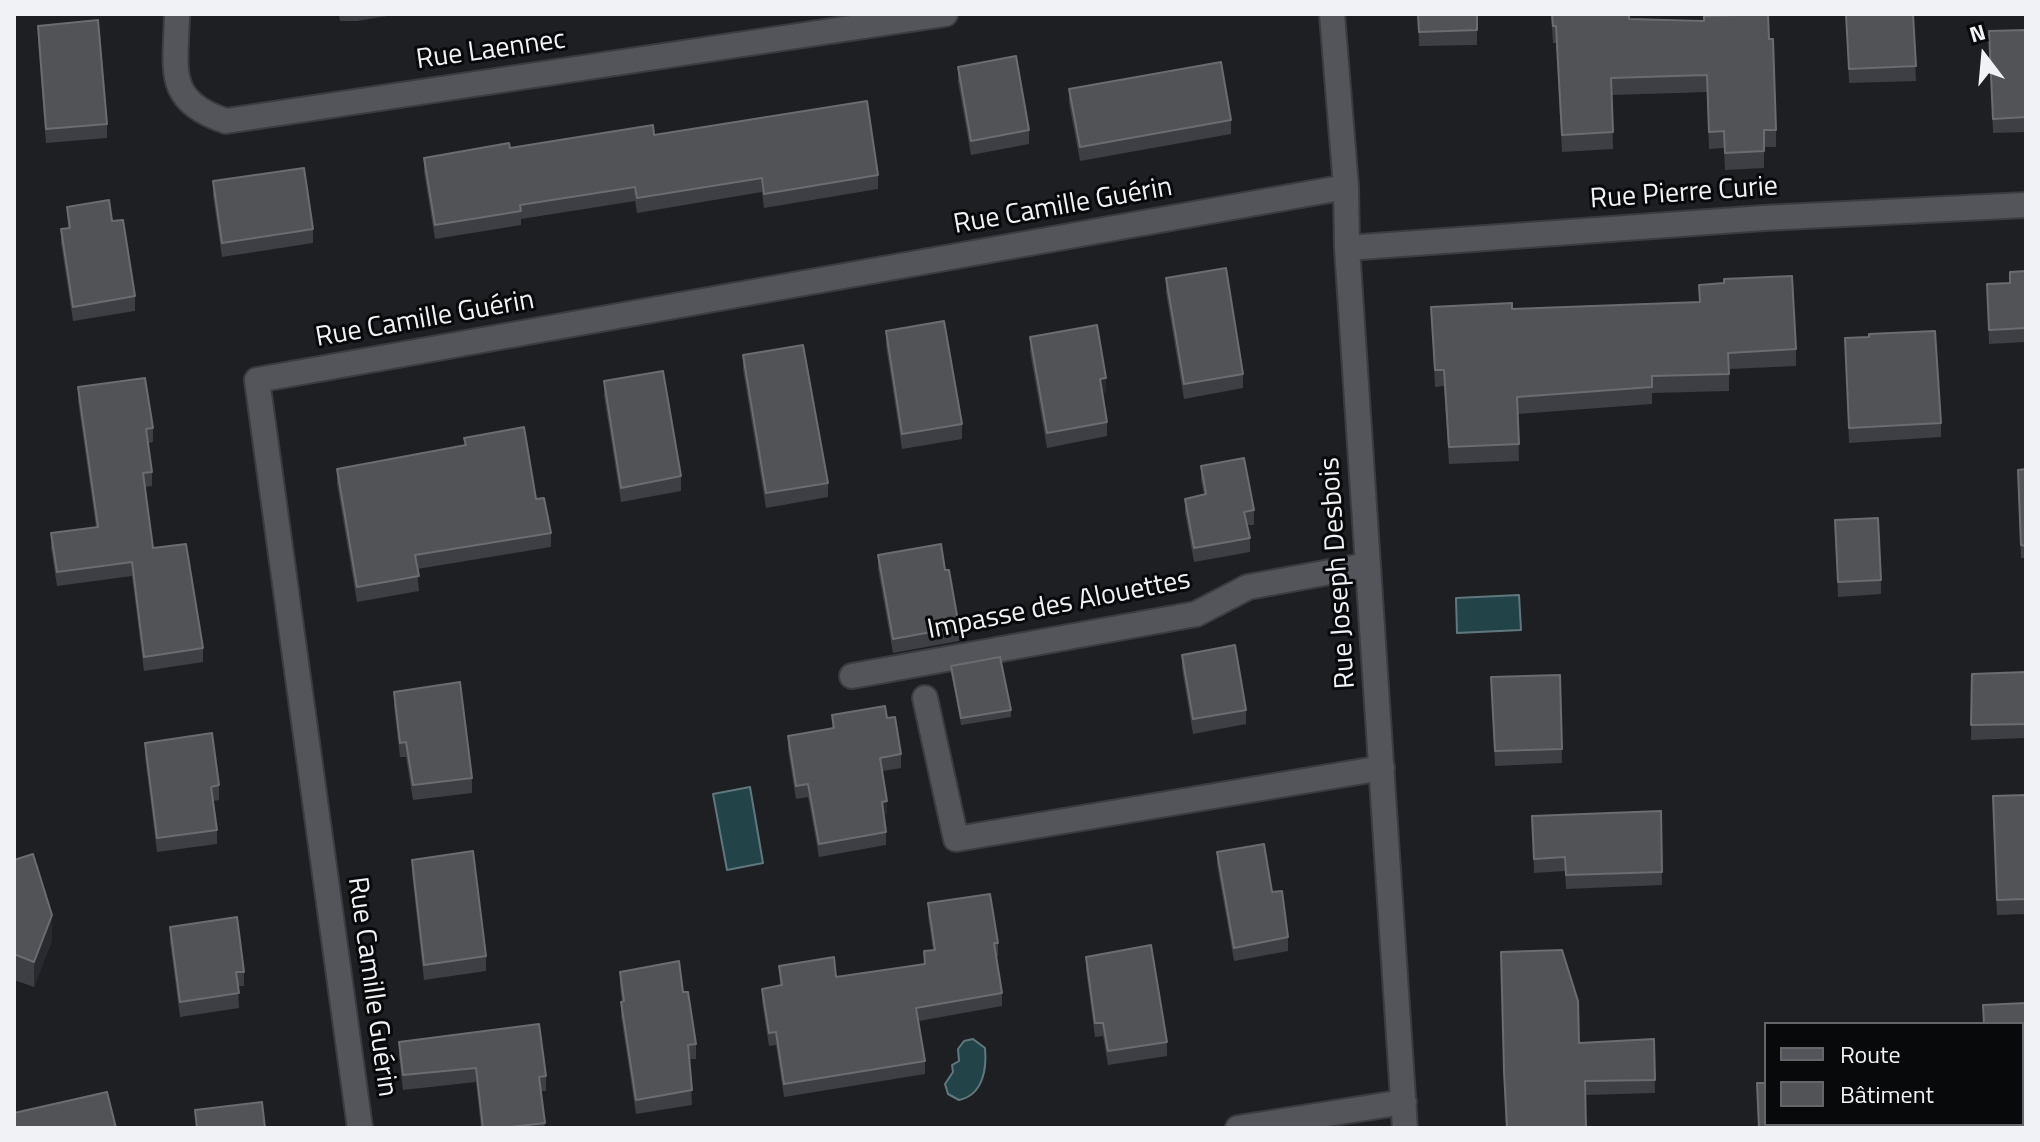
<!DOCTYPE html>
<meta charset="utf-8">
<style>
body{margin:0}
#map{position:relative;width:2040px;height:1142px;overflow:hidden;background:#1d1f23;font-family:"Titillium Web",sans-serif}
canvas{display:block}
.frame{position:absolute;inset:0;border:16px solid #f1f2f5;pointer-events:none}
.legend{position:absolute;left:1764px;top:1022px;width:260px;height:104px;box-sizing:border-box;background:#08090b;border:2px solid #656669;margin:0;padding:10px 14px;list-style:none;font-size:24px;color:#f1f2f5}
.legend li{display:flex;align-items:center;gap:16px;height:40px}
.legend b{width:40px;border:2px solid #656669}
.north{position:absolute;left:1944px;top:16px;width:80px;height:80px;-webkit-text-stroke:6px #08090b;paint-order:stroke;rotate:344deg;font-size:22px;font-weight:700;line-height:32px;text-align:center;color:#f1f2f5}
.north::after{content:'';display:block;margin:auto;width:28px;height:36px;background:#f1f2f5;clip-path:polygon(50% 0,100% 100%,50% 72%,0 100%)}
</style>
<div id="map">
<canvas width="2040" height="1142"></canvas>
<div class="frame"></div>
<ul class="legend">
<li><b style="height:10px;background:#53555b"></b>Route</li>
<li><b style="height:22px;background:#515357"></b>Bâtiment</li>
</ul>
<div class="north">N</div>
</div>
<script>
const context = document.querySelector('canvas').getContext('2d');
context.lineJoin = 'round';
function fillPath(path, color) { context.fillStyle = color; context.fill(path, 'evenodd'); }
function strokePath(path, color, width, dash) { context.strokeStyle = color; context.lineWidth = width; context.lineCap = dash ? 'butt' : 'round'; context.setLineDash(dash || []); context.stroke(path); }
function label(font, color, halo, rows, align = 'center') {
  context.font = font + ' "Titillium Web",sans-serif'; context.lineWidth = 6; context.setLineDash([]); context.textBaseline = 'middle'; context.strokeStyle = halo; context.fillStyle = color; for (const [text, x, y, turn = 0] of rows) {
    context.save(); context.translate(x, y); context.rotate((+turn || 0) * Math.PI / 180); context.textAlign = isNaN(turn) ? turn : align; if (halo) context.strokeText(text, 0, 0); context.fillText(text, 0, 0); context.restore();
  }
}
const water = new Path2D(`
 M1519 595 1521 630 1457 633 1456 598Z
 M750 787 763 863 727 870 713 794Z
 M973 1039 985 1048C987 1069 983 1095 959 1100L948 1094 945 1084 953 1072 952 1065 959 1061 958 1049 964 1041Z`);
fillPath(water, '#224449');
strokePath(water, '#60787d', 2);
const minor = new Path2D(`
 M177 14C176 69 164 101 226 121L945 14
 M1332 14 1346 187 1347 248 1405 1128
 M1347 248 1764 218 2026 205
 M852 676 1196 614 1248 587 1368 565
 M925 698 956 839 1382 768
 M360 1128 257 380 1346 187
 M1238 1128 1404 1102`);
strokePath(minor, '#3a3c40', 28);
strokePath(minor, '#53555b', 24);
fillPath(new Path2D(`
 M339 14H399L357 21H340Z
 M1418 14H1477V45L1419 46Z
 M1551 14H1629V19L1704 21 1776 130V147H1764V168L1725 170 1724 148 1709 149 1707 92 1612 95 1613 149 1562 152 1556 43H1553Z
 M1846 14H1913L1916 81 1849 83Z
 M38 26 107 124V138L46 143 38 41Z
 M2026 30V132L1993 133 1989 31Z
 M958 67 1029 130V144L971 155 958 82Z
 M1069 89 1231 120V134L1080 161 1069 103Z
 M654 135 878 175V189L764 208 762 192 637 213 635 201 521 219V225L435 239 424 172V158Z
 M213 181 313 229V243L222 257 213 196Z
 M67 207 112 221 135 296V311L73 321 61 243V229L68 228Z
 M2026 271V342L1989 344 1987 284 2010 283Z
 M1166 278 1243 374V388L1184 399 1166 293Z
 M1699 285 1796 349V366L1729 369V391L1652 393V404L1518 414 1519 461 1449 464 1444 386 1435 387 1431 307 1512 309 1699 302Z
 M886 331 962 424V439L902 449 886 346Z
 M1030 337 1106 392 1102 393 1107 422V436L1047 448 1030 352Z
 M1845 338 1941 423V437L1849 443Z
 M743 355 828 483V497L766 508 743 370Z
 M604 381 681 476V491L621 502 604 396Z
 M78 387 153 428V442L148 443 152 472V486L145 487 153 548 203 648V662L144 671 132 576 57 586 51 548V533L96 527 78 401Z
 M464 438 536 499 551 533V547L417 569 419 591 357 602 337 484V469L464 445Z
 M1201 466 1254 510V525H1247L1250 538V552L1194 562 1185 513V499L1204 495 1201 480Z
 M2026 469V558H2021L2018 482Z
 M1835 520 1881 580V594L1838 597Z
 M878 555 945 570 959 627V641L893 653 878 569Z
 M1182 655 1246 710V724L1193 734 1182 669Z
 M951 666 1011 710V717L961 725 951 673Z
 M2026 672V738L1971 740 1972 674Z
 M1560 675 1562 763 1495 766 1491 677Z
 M394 692 472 778V793L413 800 406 757H400L394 706Z
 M832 715 887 718 901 754V768L883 771 887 814 883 815 886 832V845L819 857 808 797 796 799 788 750V736L832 728Z
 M145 743 219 785V800L213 801 217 830V844L157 852 145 757Z
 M2026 795V914L1997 915 1993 811Z
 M1661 811 1662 885 1566 889 1565 871 1534 873 1532 816Z
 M1217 852 1272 892 1288 937V951L1234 961 1217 865Z
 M14 860 52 940 34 987 14 980Z
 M412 860 486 956V971L424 980 412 874Z
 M928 903 998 943V956H996L1002 993V1006L919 1021 925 1061V1074L784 1097 776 1045 769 1046 762 1002V989L780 986 779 966 836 977 924 964V951L933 950 928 916Z
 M170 927 244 972V986H238L239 1008 180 1017 170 942Z
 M1501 952 1579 1043 1654 1039 1655 1093 1585 1095 1586 1128H1506L1504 1084Z
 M1086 957 1167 1042V1056L1108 1065 1103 1036 1095 1037 1086 970Z
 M620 972 683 992 696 1044V1059H690L692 1105 636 1114 621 1016 622 1002 620 986Z
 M2026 1003V1092H2022V1024Z
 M399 1042 546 1076V1091H541L545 1128H481L476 1082 403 1090 399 1056Z`), '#3e3f44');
fillPath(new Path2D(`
 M1106 378V392L1100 394V379Z
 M887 801V814L882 816V802Z
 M52 915V940L34 987V962Z`), '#282a2f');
const building = new Path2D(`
 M1418 14H1477V30L1419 32Z
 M1552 14H1629V19L1704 21V16L1768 14 1769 39H1773L1776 130H1764V151L1725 153 1724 131 1709 132 1707 75 1611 78 1613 132 1562 135 1556 26H1553Z
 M1846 14H1913L1916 66 1849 69Z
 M98 20 107 124 46 129 38 26Z
 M2026 30V117L1993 119 1989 31Z
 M1016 56 1029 130 971 141 958 67Z
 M1221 62 1231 120 1080 147 1069 89Z
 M867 101 878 175 764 194 762 178 637 198 635 187 520 205 521 211 435 225 424 158 509 143 510 148 653 125 654 135Z
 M304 168 313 229 222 243 213 181Z
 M109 200 112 221 123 220 135 296 73 307 61 229 70 228 67 207Z
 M1226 268 1243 374 1184 384 1166 278Z
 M2026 271V328L1989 330 1987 284 2010 283V272Z
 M1792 276 1796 349 1728 353 1729 374 1652 376V387L1517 397 1519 444 1449 447 1444 370H1435L1431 307 1512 303V309L1700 302 1699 285 1724 283V279Z
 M944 321 962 424 902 434 886 331Z
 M1097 325 1106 378 1100 379 1107 422 1047 433 1030 337Z
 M1935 331 1941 423 1849 428 1845 338 1869 337V334Z
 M803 345 828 483 766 493 743 355Z
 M663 371 681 476 621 488 604 381Z
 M145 378 153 428 146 429 152 472 143 473 153 548 186 544 203 648 144 657 132 562 57 572 51 533 98 527 78 387Z
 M524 427 536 499 544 498 551 533 415 555 419 576 357 587 337 469 466 445 464 438Z
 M1244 458 1254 510 1244 512 1250 538 1194 548 1185 499 1206 494 1201 466Z
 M2026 469V546L2021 545 2018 470Z
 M1878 518 1881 580 1838 582 1835 520Z
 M941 544 945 570H949L959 627 893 639 878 555Z
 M1235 645 1246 710 1193 719 1182 655Z
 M1000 657 1011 710 961 718 951 666Z
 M2026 672V724L1971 725 1972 674Z
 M1560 675 1562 749 1495 751 1491 677Z
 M460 682 472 778 413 785 406 742 400 743 394 692Z
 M885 706 887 718 895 717 901 754 880 758 887 801 882 802 886 832 819 844 808 784 796 786 788 736 834 728 832 715Z
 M212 733 219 785 211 787 217 830 157 838 145 743Z
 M2026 795V899L1997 900 1993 796Z
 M1661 811 1662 872 1566 875 1565 857 1534 859 1532 816Z
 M1264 844 1272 892 1282 891 1288 937 1234 948 1217 852Z
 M473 851 486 956 424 965 412 860Z
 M33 854 52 915 34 962 14 954V860Z
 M990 894 998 943H994L1002 993 916 1008 925 1061 784 1084 776 1032 769 1033 762 989 782 985 779 966 834 957 836 977 925 964 924 951 935 950 928 903Z
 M237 917 244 972H236L239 993 180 1002 170 927Z
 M1151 945 1167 1042 1108 1051 1103 1023H1095L1086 957Z
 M1562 950 1578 1001 1579 1043 1654 1039 1655 1080 1585 1081 1586 1128H1507L1504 1071 1501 952Z
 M679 961 683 992H688L696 1044 688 1045 692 1090 636 1100 621 1002 624 1001 620 972Z
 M2026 1003V1078H2022V1024H1984L1983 1005Z
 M539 1024 546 1076 539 1077 545 1123 502 1128H483L476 1068 403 1075 399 1042Z
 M1757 1083H1766V1124H1857L1858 1128H1759Z
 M107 1092 116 1128H14V1113Z
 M262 1102 265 1128H197L195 1110Z`);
fillPath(building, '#515357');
strokePath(building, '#6a6c70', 2);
label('28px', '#f1f2f5', '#08090b', [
 ["Rue Laennec",491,51,-8],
 ["Rue Pierre Curie",1684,194,-4],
 ["Rue Camille Guérin",1063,207,-10],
 ["Rue Camille Guérin",425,320,-10],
 ["Rue Joseph Desbois",1339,573,-94],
 ["Impasse des Alouettes",1059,606,-11],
 ["Rue Camille Guérin",371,987,82]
]);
</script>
